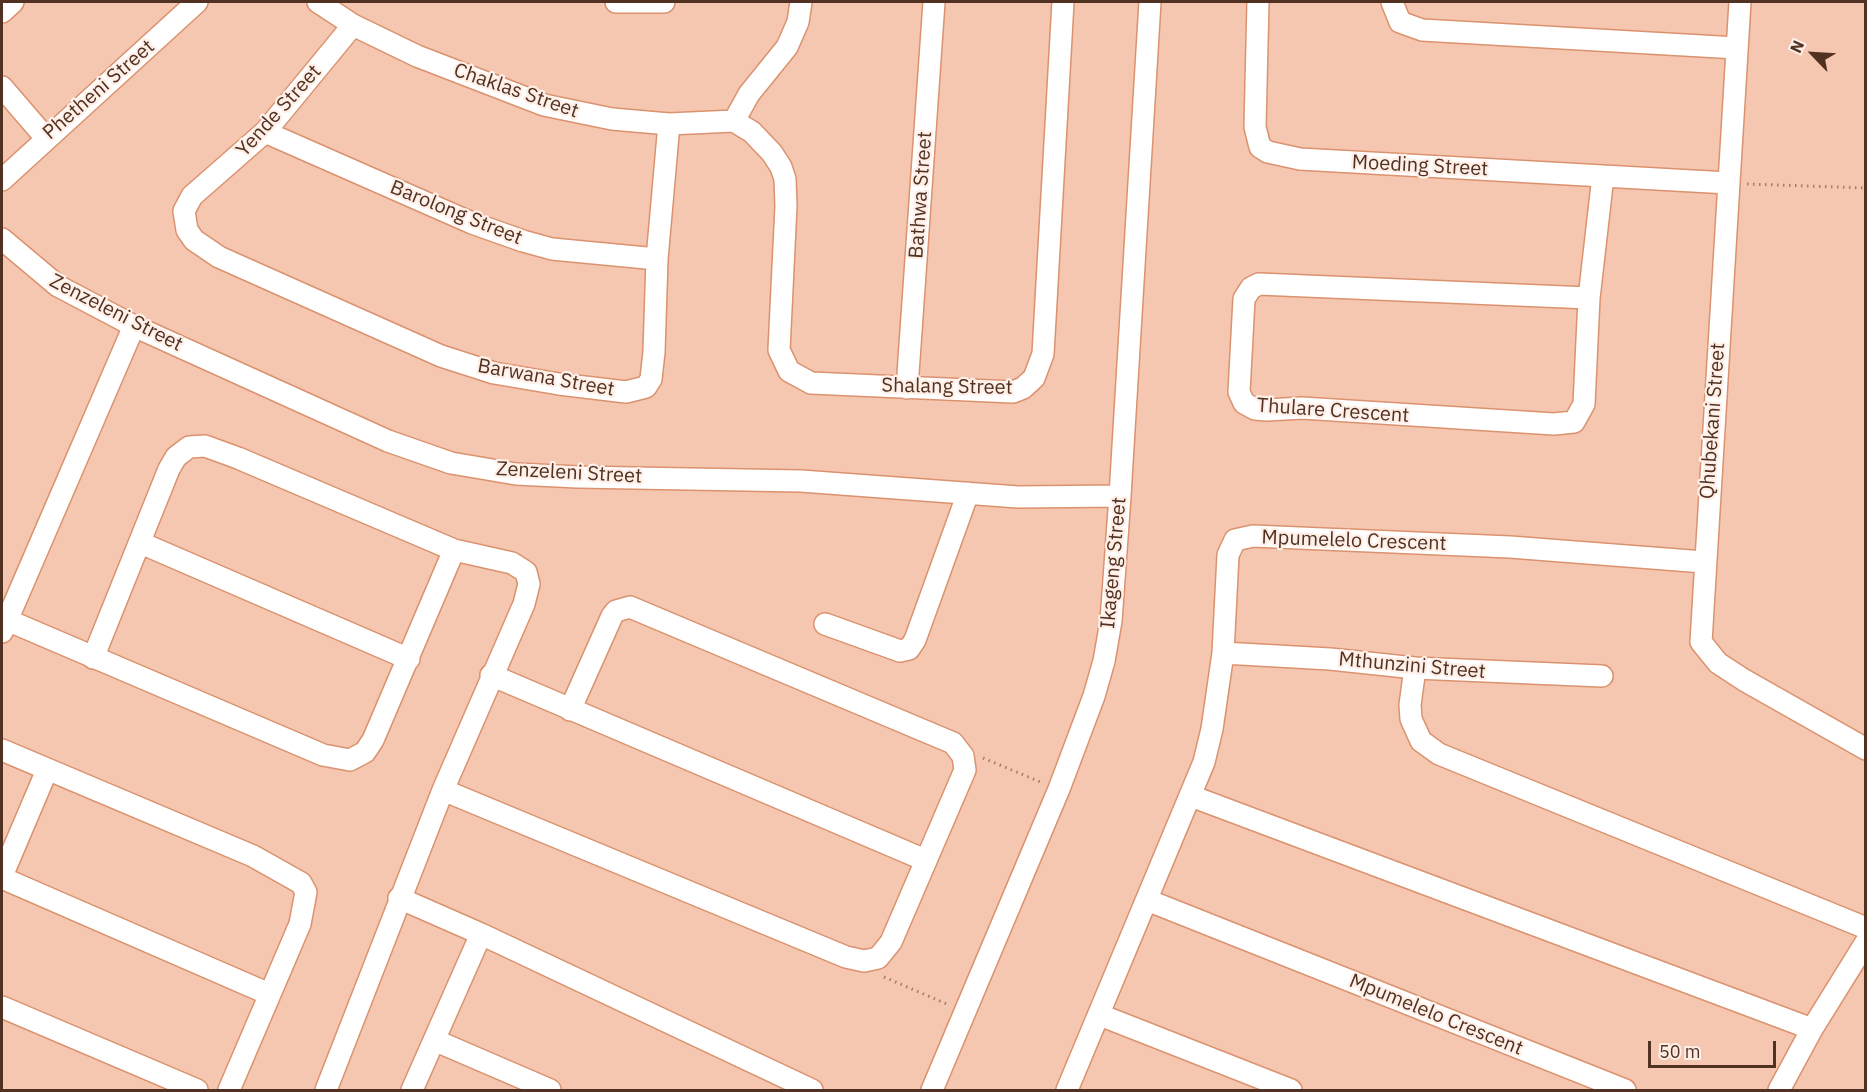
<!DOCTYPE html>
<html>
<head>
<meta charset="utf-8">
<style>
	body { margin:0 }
	#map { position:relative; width:1867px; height:1092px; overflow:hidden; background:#f5c6b0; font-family:"IBM Plex Sans",sans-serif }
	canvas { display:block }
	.frame { position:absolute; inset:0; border:3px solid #503122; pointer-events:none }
	.north { position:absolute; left:1783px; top:24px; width:60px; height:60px; -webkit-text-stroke:4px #ffefe7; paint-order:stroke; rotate:295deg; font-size:16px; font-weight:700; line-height:24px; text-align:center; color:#503122 }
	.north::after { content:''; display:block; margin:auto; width:21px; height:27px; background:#503122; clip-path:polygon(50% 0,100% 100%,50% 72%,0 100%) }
	.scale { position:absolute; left:1648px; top:1041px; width:128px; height:27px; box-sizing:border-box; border:3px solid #503122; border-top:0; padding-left:8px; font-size:18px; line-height:21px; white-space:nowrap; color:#503122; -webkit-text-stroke:4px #ffefe7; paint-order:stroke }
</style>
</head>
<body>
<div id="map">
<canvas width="1867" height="1092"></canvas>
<div class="frame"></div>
<div class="north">N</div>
<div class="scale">50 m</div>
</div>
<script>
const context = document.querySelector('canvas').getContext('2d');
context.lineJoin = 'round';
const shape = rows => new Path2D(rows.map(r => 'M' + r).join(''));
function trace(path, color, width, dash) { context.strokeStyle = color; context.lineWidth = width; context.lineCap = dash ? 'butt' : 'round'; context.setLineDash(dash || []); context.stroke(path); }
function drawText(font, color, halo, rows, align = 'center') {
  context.font = font + ' "IBM Plex Sans",sans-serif'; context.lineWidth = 4.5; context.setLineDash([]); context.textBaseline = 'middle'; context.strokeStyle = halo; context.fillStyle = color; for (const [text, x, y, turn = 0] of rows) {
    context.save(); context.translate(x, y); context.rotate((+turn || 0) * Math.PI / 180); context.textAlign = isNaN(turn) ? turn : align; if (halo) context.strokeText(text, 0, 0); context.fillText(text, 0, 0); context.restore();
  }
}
const minor = shape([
	[318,2,353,25,417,56,544,105,612,119,669,124,734,121],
	[616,2,664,2],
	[1258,2,1255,127,1260,147,1268,152,1300,159,1728,183],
	[1392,2,1400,22,1422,30,1737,48],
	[1740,2,1701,642,1718,663,1744,680,1866,749],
	[2,12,13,2],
	[353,25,265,132,192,196,184,211,187,230,194,240,219,257,441,356,494,373,559,384,626,392,646,387,651,379,654,352,657,259,669,124],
	[2,87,45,137],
	[734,121,752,132,772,153,781,167,785,179,786,206,779,350,789,371,811,383,1013,392,1023,388,1034,378,1043,354,1063,2],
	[734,121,749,94,787,47,798,22,801,2],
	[265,132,472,223,523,241,552,249,657,259],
	[2,180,197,2],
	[2,239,58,286,134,326,388,441,451,463,516,474,578,477,801,481,1018,497,1120,496],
	[1589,298,1259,284,1251,288,1244,299,1239,392,1244,403,1255,409,1267,410,1302,408,1554,424,1574,422,1584,404,1589,298,1603,176],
	[907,388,934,2],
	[141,543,409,659],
	[7,620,323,755,350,760,365,752,373,740,454,550],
	[825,624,900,651,909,649,915,640,968,493],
	[2,632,134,326],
	[1223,653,1330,659,1415,668,1602,676],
	[93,658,169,469,176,457,189,447,205,446,238,458,454,550,512,563,526,572,529,584,524,604,443,790,326,1090],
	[1415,668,1410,705,1411,719,1421,741,1439,754,1866,928],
	[491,675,925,860],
	[2,750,253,856,301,883,306,892,300,924,229,1090],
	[443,790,846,957,864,961,878,958,891,942,965,770,963,756,953,743,630,607,616,611,612,616,570,710],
	[1191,796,1812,1029],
	[2,876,47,770],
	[2,878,269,994],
	[399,898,481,934,812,1090],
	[1147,900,1625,1090],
	[2,1007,197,1090],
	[1100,1015,1291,1090],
	[434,1040,550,1090],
	[412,1090,481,934],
	[932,1090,1059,789,1094,696,1104,661,1111,621,1120,496,1150,2],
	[1067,1090,1204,762,1212,729,1223,653,1228,555,1235,540,1253,536,1510,547,1704,562],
	[1779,1090,1812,1029,1866,942]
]);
trace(minor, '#db926e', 24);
trace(shape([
	[1747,184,1866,188],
	[983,758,1043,783],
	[884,977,949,1005]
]), '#a57e6b', 3, [1.5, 4.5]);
trace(minor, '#fff', 21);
drawText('20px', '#503122', '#ffefe7', [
	["Phetheni Street",99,90,-41],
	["Chaklas Street",516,91,19],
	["Yende Street",279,111,-48],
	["Moeding Street",1420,166,3],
	["Bathwa Street",921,195,-86],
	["Barolong Street",456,213,22],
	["Zenzeleni Street",116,313,27],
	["Barwana Street",546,378,10],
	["Shalang Street",947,387,1],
	["Thulare Crescent",1333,411,4],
	["Qhubekani Street",1713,421,-86],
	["Zenzeleni Street",569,473,3],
	["Mpumelelo Crescent",1354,541,2],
	["Ikageng Street",1114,563,-85],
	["Mthunzini Street",1412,666,5],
	["Mpumelelo Crescent",1436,1015,22]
]);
</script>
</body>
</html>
